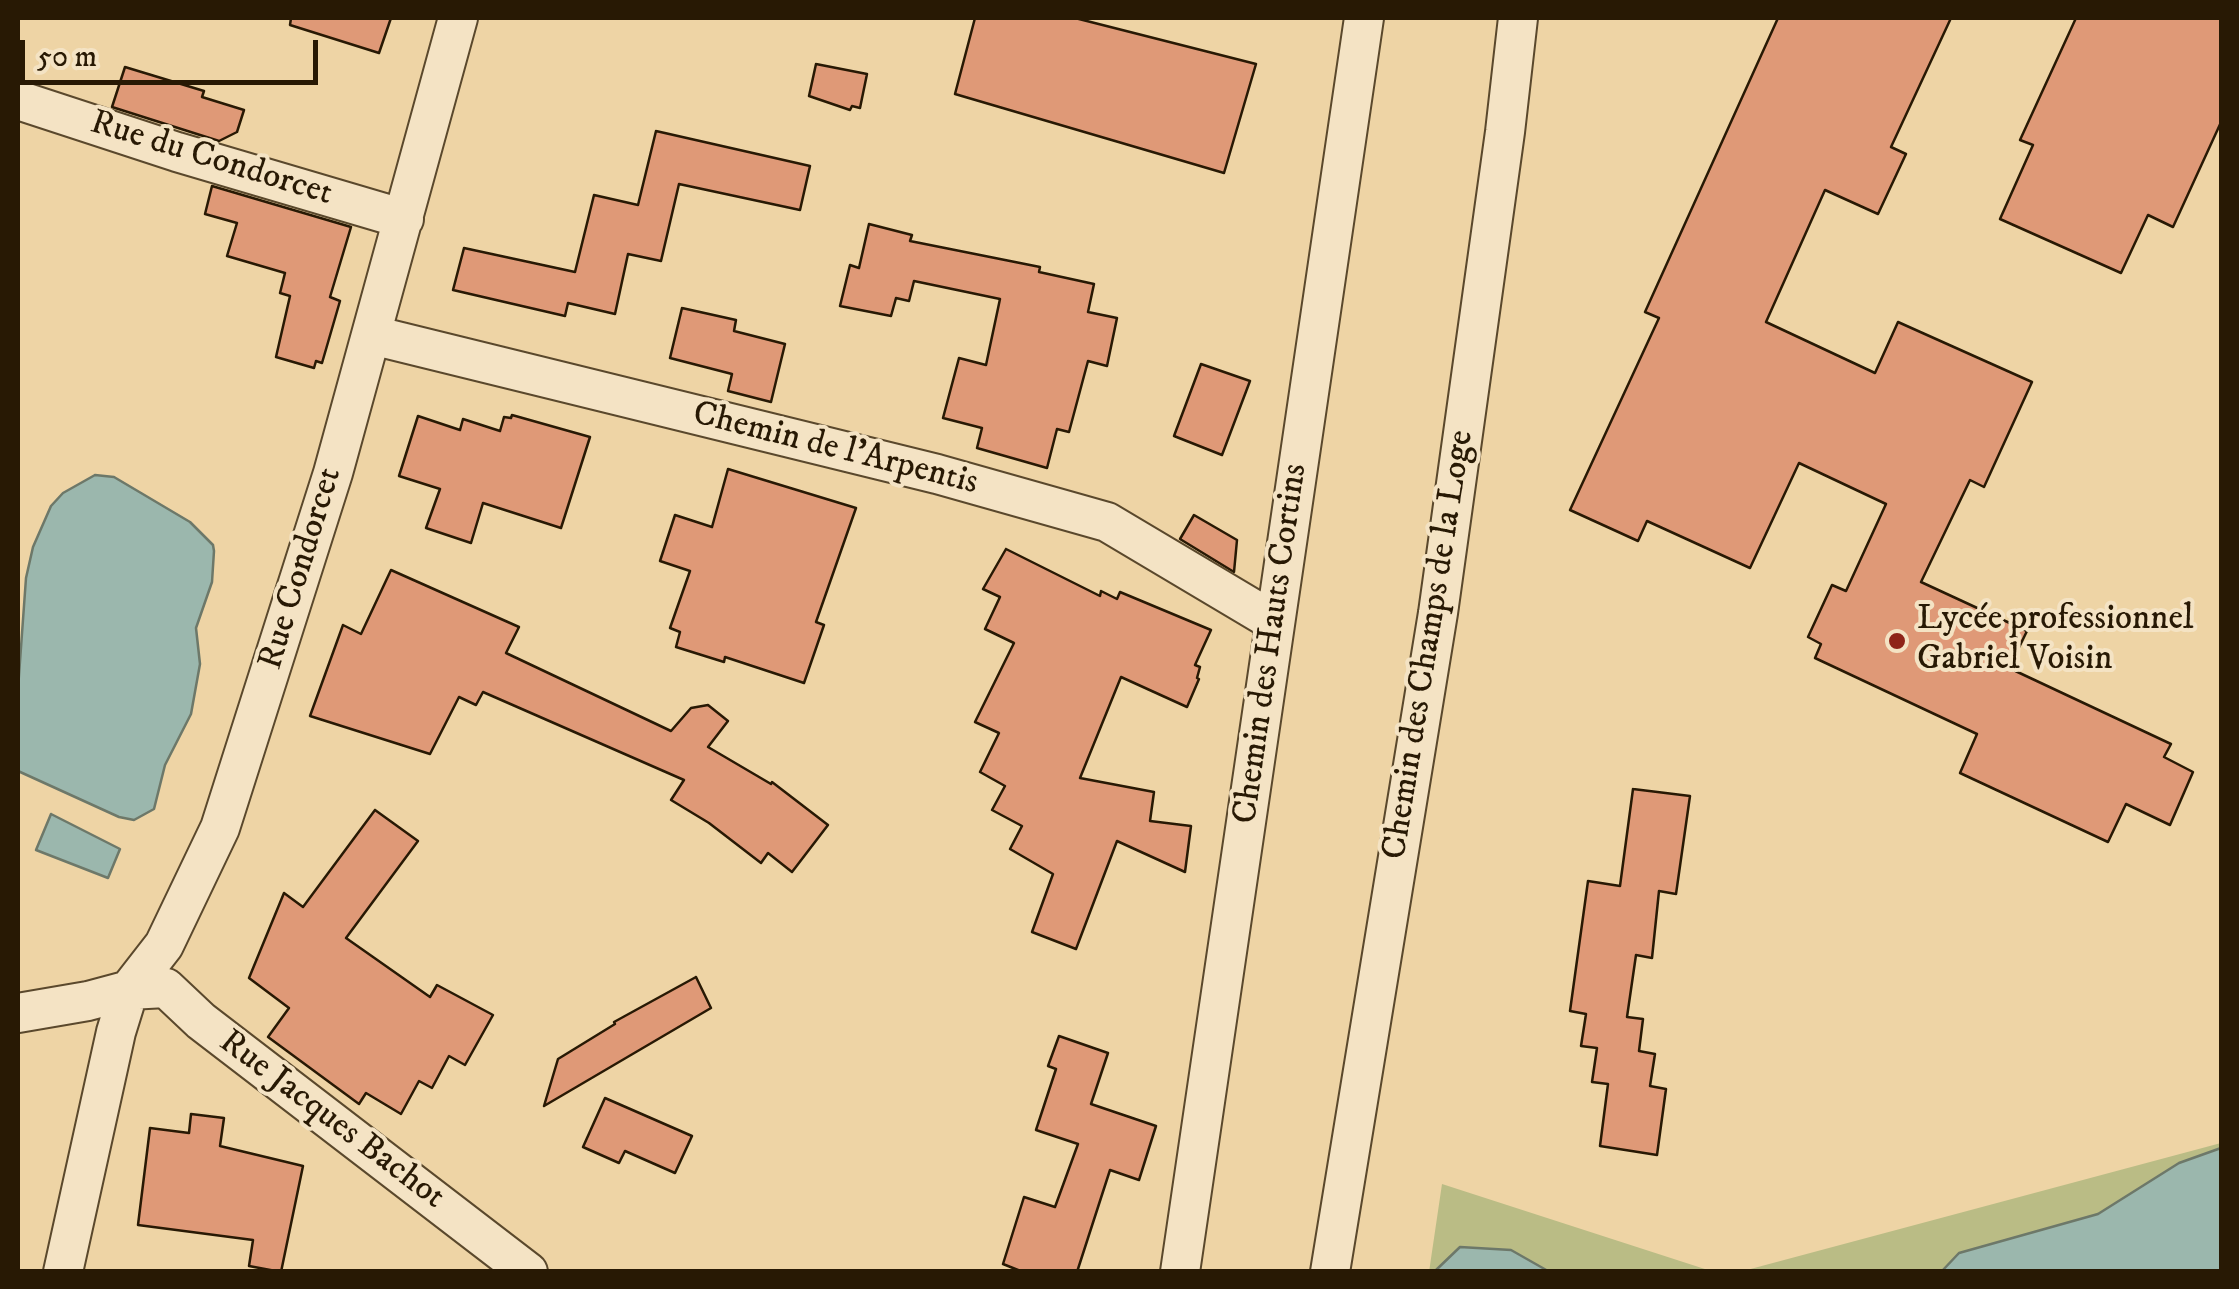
<!DOCTYPE html>
<html>
<head>
<meta charset="utf-8">
<style>
	body { margin:0 }
	#map { position:relative; width:2239px; height:1289px; overflow:hidden; background:#eed4a5; font-family:"IM FELL DW Pica",serif }
	canvas { display:block }
	.frame { position:absolute; inset:0; border:20px solid #281904; pointer-events:none }
	.scale { position:absolute; left:20px; top:40px; width:298px; height:45px; box-sizing:border-box; border:5px solid #281904; border-top:0; padding-left:12px; font-size:30px; line-height:35px; white-space:nowrap; color:#281904; -webkit-text-stroke:8px #f4e3c4; paint-order:stroke }
</style>
</head>
<body>
<div id="map">
<canvas width="2239" height="1289"></canvas>
<div class="frame"></div>
<div class="scale">50 m</div>
</div>
<script>
const context = document.querySelector('canvas').getContext('2d');
context.lineJoin = 'round';
function paint(path, color) { context.fillStyle = color; context.fill(path, 'evenodd'); }
const shape = rows => new Path2D(rows.map(r => 'M' + r).join(''));
function trace(path, color, width, dash) { context.strokeStyle = color; context.lineWidth = width; context.lineCap = dash ? 'butt' : 'round'; context.setLineDash(dash || []); context.stroke(path); }
function drawText(font, color, halo, rows, align = 'center') {
  context.font = font + ' "IM FELL DW Pica",serif'; context.lineWidth = 8; context.setLineDash([]); context.textBaseline = 'middle'; context.strokeStyle = halo; context.fillStyle = color; for (const [text, x, y, turn = 0] of rows) {
    context.save(); context.translate(x, y); context.rotate((+turn || 0) * Math.PI / 180); context.textAlign = isNaN(turn) ? turn : align; if (halo) context.strokeText(text, 0, 0); context.fillText(text, 0, 0); context.restore();
  }
}
paint(shape([
	[2221,1143,2221,1271,1743,1271],
	[1442,1184,1711,1271,1429,1272]
]), '#babc85');
const water = shape([
	[95,475,114,477,190,522,213,545,214,551,212,582,196,628,200,664,191,714,165,765,154,809,134,820,119,817,18,771,18,689,26,578,33,547,51,506,63,493,95,475],
	[51,814,120,849,108,878,36,850,51,814],
	[2221,1148,2221,1271,1942,1271,1959,1253,2098,1214,2179,1163,2221,1148],
	[1460,1247,1511,1250,1548,1271,1435,1271,1460,1247]
]);
paint(water, '#9bb7ad');
trace(water, '#6d7869', 2.5);
const building = shape([
	[291,18,391,18,379,53,290,25,291,18],
	[975,18,1075,18,1256,64,1224,173,955,94,975,18],
	[1778,18,1951,18,1891,147,1906,154,1878,214,1825,190,1766,322,1875,373,1898,322,2032,382,1984,487,1970,480,1921,582,2027,631,2009,668,2171,744,2164,757,2193,772,2170,825,2126,804,2108,842,1960,773,1977,734,1815,658,1821,644,1808,637,1832,585,1846,591,1886,504,1799,463,1750,568,1647,521,1638,541,1570,510,1659,318,1645,312,1778,18],
	[2076,18,2222,18,2222,120,2173,227,2148,215,2121,273,2000,219,2033,145,2020,140,2076,18],
	[816,64,867,74,860,108,852,106,850,110,809,96,816,64],
	[125,67,204,91,202,97,244,110,237,132,219,141,112,107,125,67],
	[656,131,810,166,800,210,679,184,661,261,628,254,615,314,568,303,565,316,453,290,464,248,575,272,594,195,638,205,656,131],
	[212,186,351,227,330,297,340,301,322,363,316,361,314,368,276,357,290,296,280,293,285,273,227,256,237,223,205,214,212,186],
	[869,224,912,235,910,241,1040,267,1039,272,1094,284,1088,312,1117,318,1107,366,1088,361,1069,432,1057,429,1047,468,977,448,982,428,943,418,959,358,986,365,1000,299,914,281,909,301,896,298,891,316,840,306,850,265,859,268,869,224],
	[682,308,736,320,734,331,785,344,771,402,728,391,732,374,670,358,682,308],
	[1201,364,1250,381,1222,455,1174,436,1201,364],
	[512,415,590,437,561,528,483,503,471,543,426,528,440,489,399,476,418,416,460,430,463,419,500,431,504,417,511,418,512,415],
	[728,469,856,508,816,622,824,625,804,683,725,657,724,662,676,647,680,632,670,628,690,571,660,561,675,515,712,527,728,469],
	[1194,515,1237,540,1234,572,1180,539,1194,515],
	[1006,549,1100,596,1101,591,1117,599,1120,592,1211,630,1195,665,1200,667,1197,678,1199,679,1187,707,1121,677,1080,778,1154,792,1150,821,1191,826,1185,872,1117,841,1076,949,1032,932,1053,874,1010,849,1022,826,992,810,1005,786,980,772,999,733,975,722,1014,643,985,629,1000,597,983,589,1006,549],
	[391,570,519,627,506,653,671,731,691,708,708,705,728,721,708,747,771,784,772,782,828,825,792,872,768,853,761,863,709,823,671,800,684,780,483,692,476,705,459,697,430,754,310,716,343,625,361,634,391,570],
	[1633,789,1690,796,1676,894,1659,891,1652,958,1636,955,1627,1017,1643,1019,1639,1051,1655,1054,1650,1086,1666,1089,1657,1155,1600,1146,1608,1084,1592,1082,1597,1048,1581,1046,1586,1014,1570,1011,1588,881,1620,886,1633,789],
	[375,810,418,841,346,938,430,997,437,985,493,1015,465,1065,449,1056,432,1088,419,1081,401,1114,366,1093,359,1104,268,1037,289,1008,249,978,284,893,303,907,375,810],
	[696,977,711,1008,544,1106,558,1059,615,1024,614,1022,696,977],
	[1059,1036,1108,1053,1091,1104,1156,1126,1139,1180,1110,1170,1077,1272,1023,1272,1003,1264,1024,1197,1055,1207,1078,1144,1036,1130,1056,1069,1048,1066,1059,1036],
	[605,1098,692,1136,675,1173,625,1151,619,1163,583,1147,605,1098],
	[191,1114,224,1118,220,1146,303,1166,281,1272,249,1266,253,1240,138,1225,150,1128,189,1133,191,1114]
]);
paint(building, '#df9977');
trace(building, '#281904', 2.5);
const street = shape([
	[18,100,177,152,404,219],
	[372,335,937,474,1107,522,1275,622],
	[18,1013,88,1001,129,990,166,988,201,1021,528,1272],
	[63,1272,116,1032,129,990,164,945,220,828,333,473,458,18],
	[1180,1272,1364,18],
	[1330,1272,1438,613,1505,132,1518,18]
]);
trace(street, '#5a482c', 42);
trace(street, '#f4e3c4', 38);
for (const [x, y, r, color] of [
	[1897,641,10,"#8f2418"]
]) { const dot = new Path2D(); dot.arc(x, y, r, 0, 2 * Math.PI); context.fillStyle = color; context.fill(dot); trace(dot, '#f4e3c4', 4); }
drawText('35px', '#281904', '#f4e3c4', [
	["Rue du Condorcet",211,160,17],
	["Chemin de l'Arpentis",835,450,14],
	["Rue Condorcet",302,569,-73],
	["Chemin des Hauts Cortins",1272,644,-82],
	["Chemin des Champs de la Loge",1430,645,-81],
	["Rue Jacques Bachot",331,1121,37]
]);
drawText('35px', '#281904', '#f4e3c4', [
	["Lycée professionnel",1917,621],
	["Gabriel Voisin",1917,661]
], 'left');
</script>
</body>
</html>
